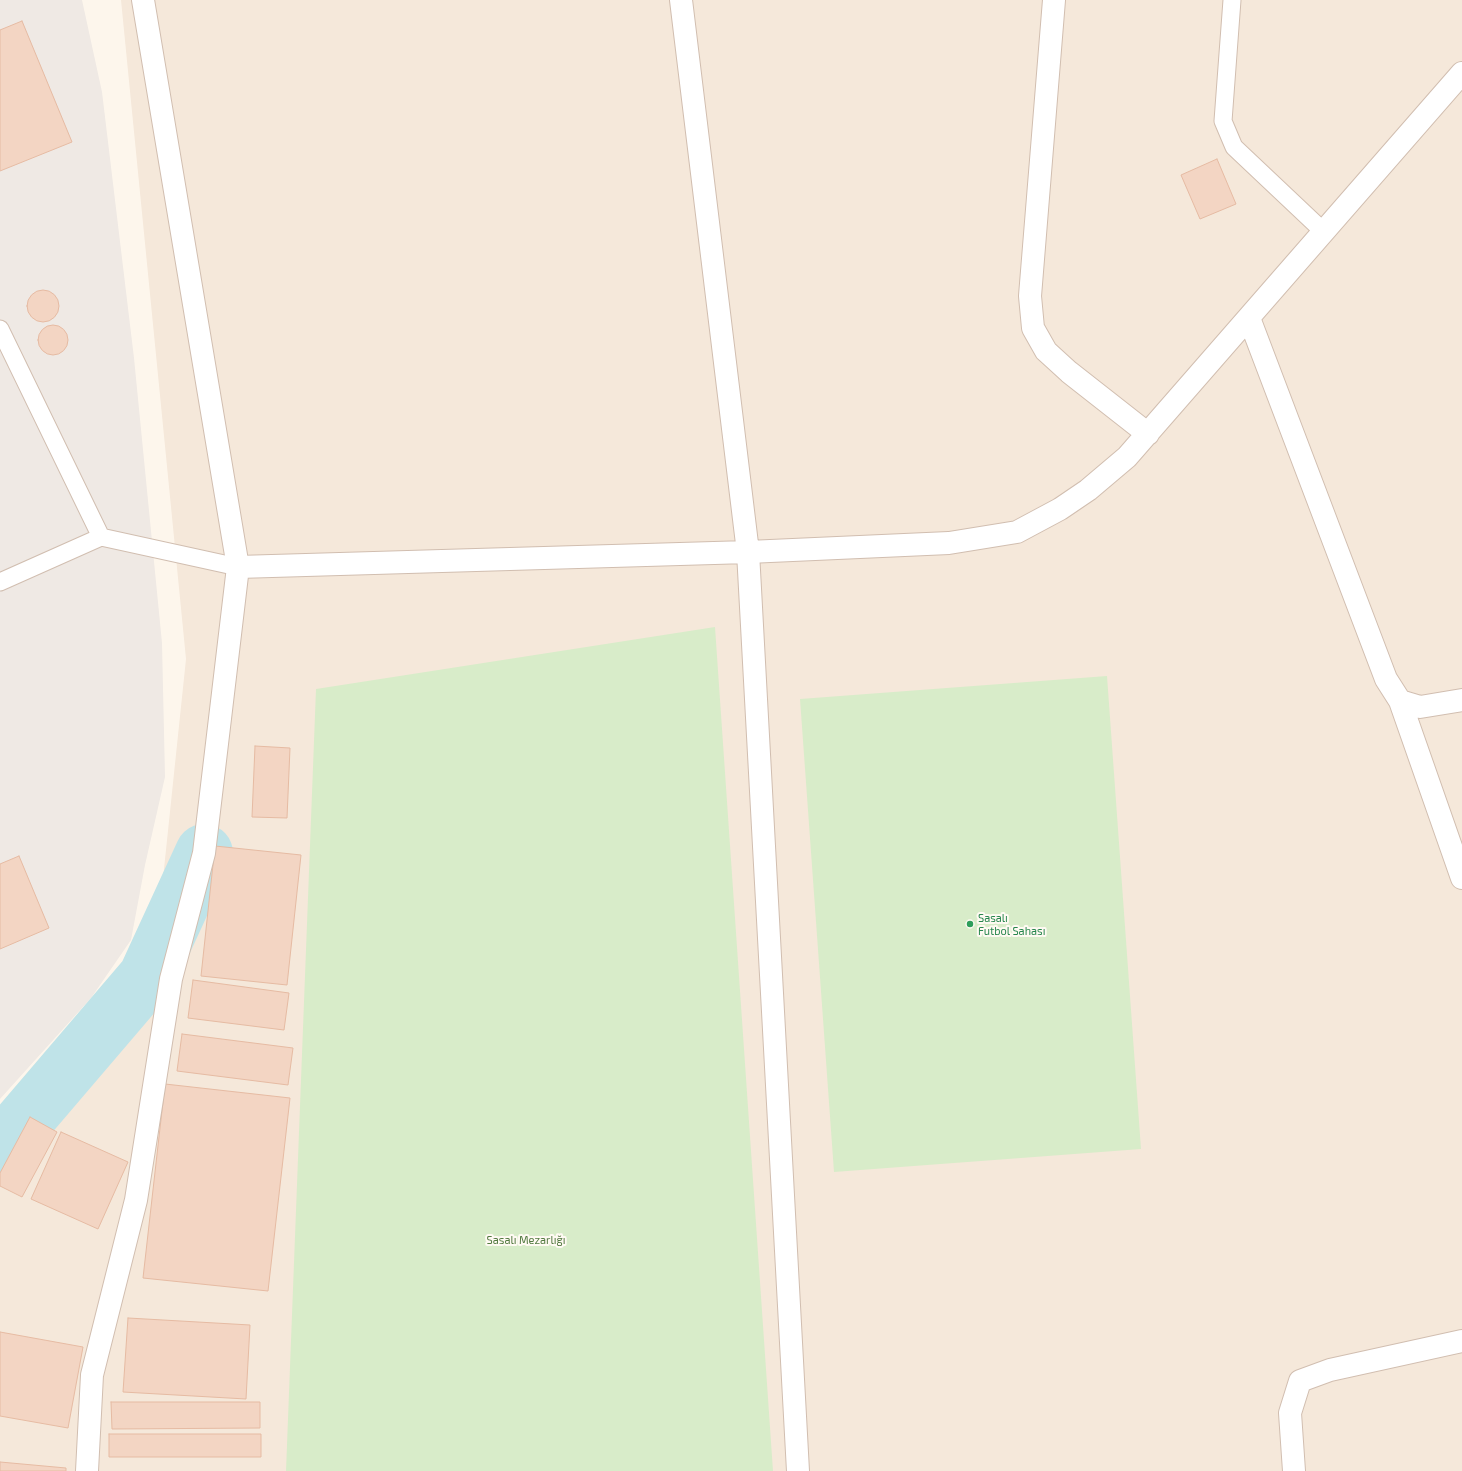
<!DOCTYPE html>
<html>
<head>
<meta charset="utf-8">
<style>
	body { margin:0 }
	canvas { display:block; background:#fdf6ec }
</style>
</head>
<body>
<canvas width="1462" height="1471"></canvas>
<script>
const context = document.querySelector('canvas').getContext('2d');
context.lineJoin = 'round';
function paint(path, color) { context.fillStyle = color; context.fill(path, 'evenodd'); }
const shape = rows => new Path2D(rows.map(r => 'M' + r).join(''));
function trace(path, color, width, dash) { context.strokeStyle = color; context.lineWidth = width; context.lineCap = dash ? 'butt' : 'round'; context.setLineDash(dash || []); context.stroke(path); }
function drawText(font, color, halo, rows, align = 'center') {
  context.font = font + ' "Exo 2",sans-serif'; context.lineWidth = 4; context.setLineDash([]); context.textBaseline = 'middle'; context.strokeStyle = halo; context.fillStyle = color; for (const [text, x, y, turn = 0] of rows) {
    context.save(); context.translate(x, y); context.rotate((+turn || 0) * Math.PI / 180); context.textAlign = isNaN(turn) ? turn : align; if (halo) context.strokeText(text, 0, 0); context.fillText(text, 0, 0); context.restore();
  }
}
paint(shape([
	[121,0,1462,0,1462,1471,0,1471,0,1134,7,1128,158,926,186,659]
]), '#f5e8da');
paint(shape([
	[0,0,82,0,102,92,134,358,162,643,165,777,145,865,131,940,91,998,0,1099]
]), '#efe9e4');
paint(shape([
	[715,627,773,1471,286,1471,316,689],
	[1107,676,1141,1149,834,1172,800,699]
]), '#d8ecc9');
trace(shape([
	[0,1145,12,1135,147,977,204,853]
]), '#bfe3e8', 58);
const building = shape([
	[22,21,72,142,0,171,0,30,22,21],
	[1217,159,1236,204,1200,219,1181,175,1217,159],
	'27 306a16 16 0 1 1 32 0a16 16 0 1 1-32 0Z',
	'38 340a15 15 0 1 1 30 0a15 15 0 1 1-30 0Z',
	[255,746,290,748,287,818,252,817,255,746],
	[215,846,301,855,287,985,201,976,215,846],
	[19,856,49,928,0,949,0,864,19,856],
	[193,980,289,993,284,1030,188,1018,193,980],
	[182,1034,293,1048,288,1085,177,1071,182,1034],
	[165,1084,290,1098,268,1291,143,1278,165,1084],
	[30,1117,57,1132,22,1197,0,1186,0,1173,30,1117],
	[61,1132,128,1162,98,1229,31,1199,61,1132],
	[128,1318,250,1325,246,1399,123,1392,128,1318],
	[0,1332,83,1347,68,1428,0,1416,0,1332],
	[111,1402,260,1402,260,1428,112,1429,111,1402],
	[109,1434,261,1434,261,1457,109,1457,109,1434],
	[0,1462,66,1468,66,1471,0,1471,0,1462]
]);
paint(building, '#f3d5c3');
trace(building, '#e6bba3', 1);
const lane = shape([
	[1232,0,1223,121,1234,147,1324,232],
	[0,329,101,537],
	[0,582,101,537,238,567]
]);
const street = shape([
	[681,0,748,552,798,1471],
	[1054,0,1030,296,1033,328,1046,351,1069,372,1148,434],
	[1249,318,1386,679,1400,701,1462,878],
	[238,567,748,552,949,543,1017,532,1060,509,1088,490,1127,457,1462,73],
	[1400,701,1420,707,1462,700],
	[87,1471,92,1375,136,1200,171,979,204,853,238,567,143,0],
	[1294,1471,1290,1413,1300,1381,1330,1370,1462,1341]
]);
trace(lane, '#d1beb0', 19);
trace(street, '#d1beb0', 24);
trace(lane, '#fff', 17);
trace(street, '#fff', 22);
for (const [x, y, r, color] of [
	[970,924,4,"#2e9e5b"]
]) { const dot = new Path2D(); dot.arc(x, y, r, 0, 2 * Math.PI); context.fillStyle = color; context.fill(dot); trace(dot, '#fffaf3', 1.5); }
drawText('11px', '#27864d', '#fffaf3', [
	["Sasalı",978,918],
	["Futbol Sahası",978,931]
], 'left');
drawText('11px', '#537a41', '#fffaf3', [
	["Sasalı Mezarlığı",526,1240]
]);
</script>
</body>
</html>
